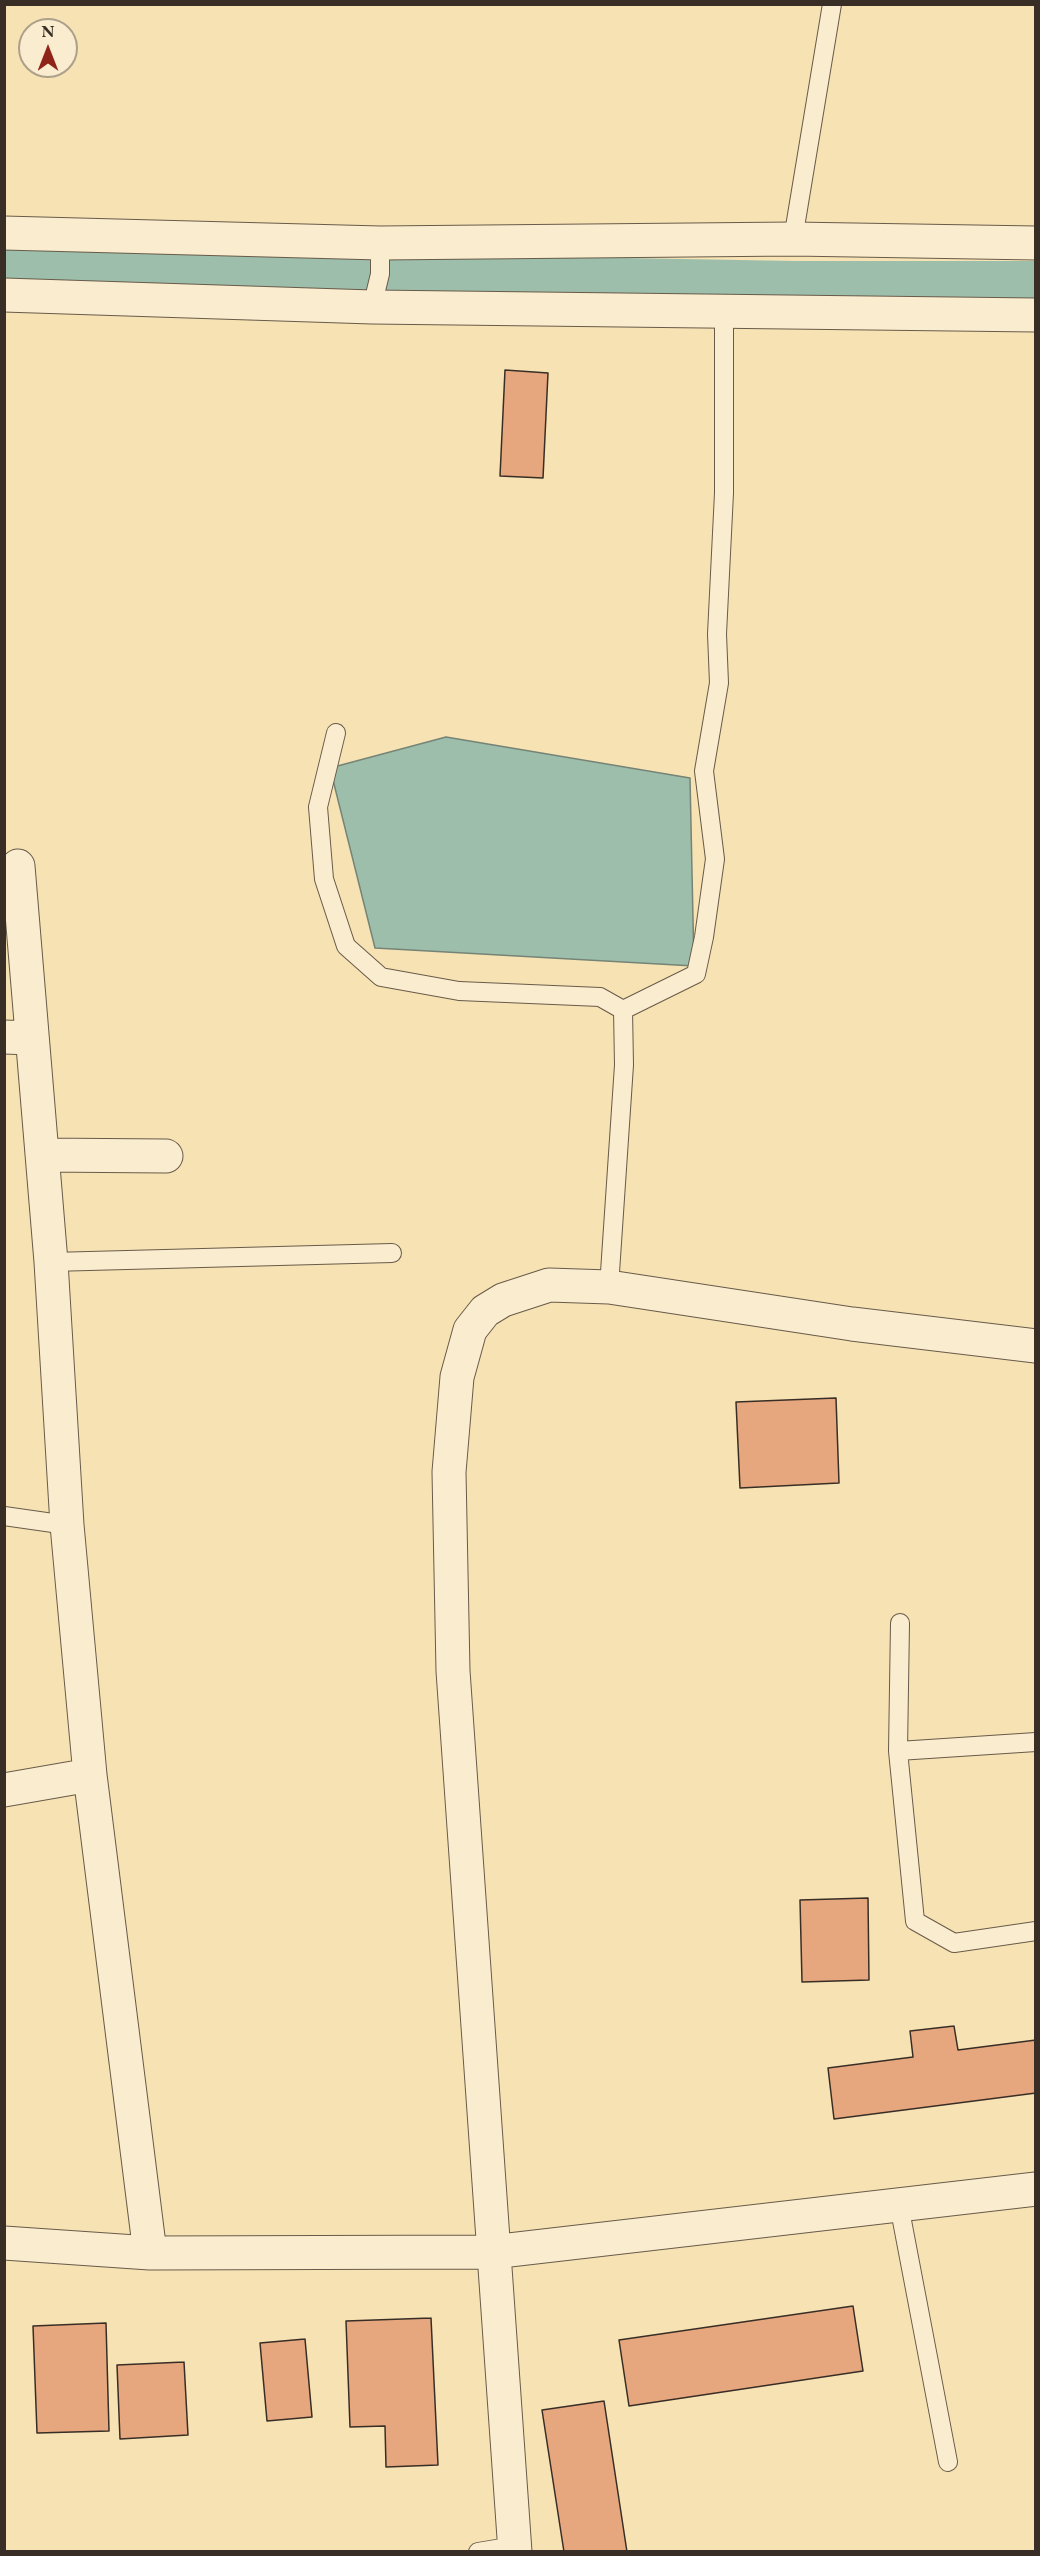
<!DOCTYPE html>
<html>
<head>
<meta charset="utf-8">
<style>
	body { margin:0 }
	#map { position:relative; width:1040px; height:2556px; overflow:hidden; background:#f7e2b4; font-family:"EB Garamond",serif }
	canvas { display:block }
	.frame { position:absolute; inset:0; border:6px solid #382e26; pointer-events:none }
	.north { position:absolute; left:18px; top:18px; width:60px; height:60px; box-sizing:border-box; background:#faecce; border:2px solid #aca08b; border-radius:50%; rotate:0deg; font-size:16px; font-weight:700; line-height:24px; text-align:center; color:#382e26 }
	.north::after { content:''; display:block; margin:auto; width:21px; height:27px; background:#8f2418; clip-path:polygon(50% 0,100% 100%,50% 72%,0 100%) }
</style>
</head>
<body>
<div id="map">
<canvas width="1040" height="2556"></canvas>
<div class="frame"></div>
<div class="north">N</div>
</div>
<script>
const context = document.querySelector('canvas').getContext('2d');
context.lineJoin = 'round';
function paint(path, color) { context.fillStyle = color; context.fill(path, 'evenodd'); }
const shape = rows => new Path2D(rows.map(r => 'M' + r).join(''));
function trace(path, color, width, dash) { context.strokeStyle = color; context.lineWidth = width; context.lineCap = dash ? 'butt' : 'round'; context.setLineDash(dash || []); context.stroke(path); }
const water = shape([
	[446,737,690,778,694,966,375,948,330,768,446,737]
]);
paint(water, '#9dbeab');
trace(water, '#758476', 1.5);
trace(shape([
	[4,267,795,281,1036,281]
]), '#9dbeab', 40);
const building = shape([
	[505,370,548,373,543,478,500,476,505,370],
	[836,1398,839,1483,740,1488,736,1402,836,1398],
	[868,1898,869,1980,802,1982,800,1900,868,1898],
	[954,2026,958,2050,1036,2040,1036,2093,834,2119,828,2068,913,2057,910,2031,954,2026],
	[853,2306,863,2371,629,2406,619,2340,853,2306],
	[431,2318,438,2465,386,2467,385,2426,350,2427,346,2321,431,2318],
	[106,2323,109,2431,37,2433,33,2326,106,2323],
	[305,2339,312,2417,267,2421,260,2343,305,2339],
	[184,2362,188,2435,120,2439,117,2365,184,2362],
	[604,2401,627,2552,564,2552,542,2410,604,2401]
]);
paint(building, '#e6a77f');
trace(building, '#382e26', 1.5);
const service = shape([
	[793,239,832,4],
	[372,307,380,274,380,243],
	[336,733,318,807,324,879,346,946,381,977,459,991,600,997,623,1010,624,1065,609,1287],
	[623,1010,696,974,704,937,715,859,704,771,719,683,717,634,724,493,724,311],
	[51,1262,392,1253],
	[4,1516,67,1525],
	[900,1623,898,1751,915,1921,954,1943,1036,1931],
	[898,1751,1036,1742],
	[899,2205,948,2462],
	[478,2552,514,2546]
]);
const minor = shape([
	[4,233,380,243,793,239,1036,243],
	[4,295,372,307,1036,315],
	[18,866,51,1262,67,1525,90,1775,150,2253],
	[4,1037,32,1038],
	[42,1155,166,1156],
	[4,1790,90,1775],
	[4,2243,150,2253,492,2252,1036,2189],
	[515,2552,453,1671,449,1472,457,1377,470,1330,485,1311,503,1300,549,1285,609,1287,852,1324,1036,1346]
]);
trace(service, '#685b4a', 20);
trace(minor, '#685b4a', 35);
trace(service, '#faecce', 18);
trace(minor, '#faecce', 33);
</script>
</body>
</html>
